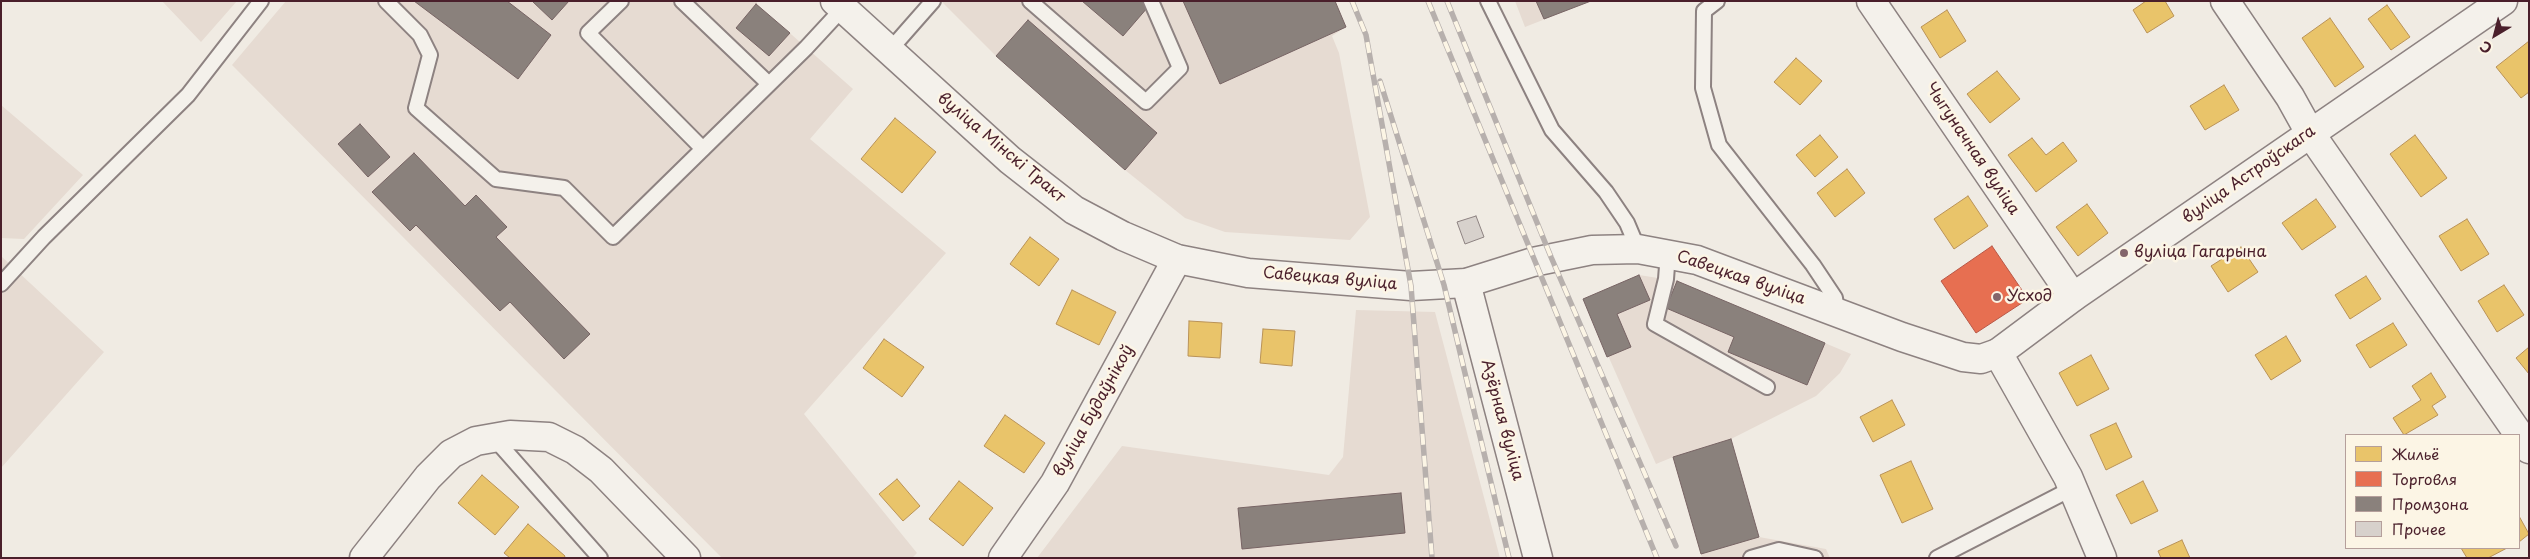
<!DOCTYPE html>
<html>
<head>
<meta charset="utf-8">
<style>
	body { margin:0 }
	#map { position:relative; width:2530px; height:559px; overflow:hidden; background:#f0ebe3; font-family:"Playpen Sans",sans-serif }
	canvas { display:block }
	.frame { position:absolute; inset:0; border:2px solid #4a1f2b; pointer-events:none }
	.legend { position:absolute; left:2345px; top:434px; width:175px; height:115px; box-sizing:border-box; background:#fcf5e5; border:1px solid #b59f9b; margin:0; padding:6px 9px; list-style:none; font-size:15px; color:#4a1f2b }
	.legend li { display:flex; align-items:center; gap:10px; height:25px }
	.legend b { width:25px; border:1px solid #b59f9b }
	.north { position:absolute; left:2470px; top:10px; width:50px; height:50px; -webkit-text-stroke:4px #fcf5e5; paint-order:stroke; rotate:217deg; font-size:14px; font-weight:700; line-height:20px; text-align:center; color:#4a1f2b }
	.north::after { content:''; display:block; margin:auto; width:18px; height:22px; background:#4a1f2b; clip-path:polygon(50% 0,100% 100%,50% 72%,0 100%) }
</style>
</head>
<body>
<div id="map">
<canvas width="2530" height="559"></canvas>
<div class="frame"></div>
<ul class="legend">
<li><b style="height:14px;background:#e9c46a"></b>Жильё</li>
<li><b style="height:14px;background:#e76f51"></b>Торговля</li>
<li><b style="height:14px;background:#8a817c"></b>Промзона</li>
<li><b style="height:14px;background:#d7d1cc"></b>Прочее</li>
</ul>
<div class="north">С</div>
</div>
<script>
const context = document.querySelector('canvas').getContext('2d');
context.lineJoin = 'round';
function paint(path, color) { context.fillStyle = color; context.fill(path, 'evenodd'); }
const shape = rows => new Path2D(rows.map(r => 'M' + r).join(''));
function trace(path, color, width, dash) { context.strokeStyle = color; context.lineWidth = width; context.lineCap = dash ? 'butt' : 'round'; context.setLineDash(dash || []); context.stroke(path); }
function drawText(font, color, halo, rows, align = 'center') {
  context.font = font + ' "Playpen Sans",sans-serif'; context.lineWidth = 5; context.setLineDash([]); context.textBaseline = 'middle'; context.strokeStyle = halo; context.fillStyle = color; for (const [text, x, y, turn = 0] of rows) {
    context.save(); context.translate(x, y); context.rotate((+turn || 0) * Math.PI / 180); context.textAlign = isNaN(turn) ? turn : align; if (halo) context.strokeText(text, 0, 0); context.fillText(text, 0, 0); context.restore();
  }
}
paint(shape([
	[162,1,237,1,201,42],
	[286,1,757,1,757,4,853,89,810,139,946,253,804,414,917,553,912,558,722,558,232,65],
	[941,1,1335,1,1346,27,1332,36,1339,53,1370,217,1350,240,1225,232,1185,218,1125,170,996,56],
	[1515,1,1591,1,1525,27],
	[1,105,83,175,24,239,1,238],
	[1,256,104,352,1,468],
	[1639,275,1677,281,1851,354,1840,373,1816,396,1731,439,1759,537,1826,549,1830,558,1702,558,1673,457,1656,464,1583,299],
	[1356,310,1435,312,1500,558,1037,558,1122,446,1329,475,1343,457]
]), '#e6dbd2');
const homes = shape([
	[2146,1,2165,1,2174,16,2147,33,2133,10,2146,1],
	[2387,5,2410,37,2391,50,2368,19,2387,5],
	[1947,10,1966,41,1940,58,1921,27,1947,10],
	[2330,18,2364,67,2335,87,2302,38,2330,18],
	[2529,41,2529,92,2521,98,2496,67,2529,41],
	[1796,58,1822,81,1800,105,1774,82,1796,58],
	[1997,71,2020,99,1990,123,1967,94,1997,71],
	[2224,85,2239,110,2205,130,2190,106,2224,85],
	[895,118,936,152,902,193,861,159,895,118],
	[1820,135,1838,157,1815,177,1796,155,1820,135],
	[2415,135,2447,178,2421,197,2390,154,2415,135],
	[2032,138,2046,155,2063,142,2077,161,2036,192,2008,155,2032,138],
	[1847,169,1865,193,1835,217,1817,193,1847,169],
	[1968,196,1988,226,1954,249,1934,219,1968,196],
	[2316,199,2336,227,2302,250,2282,223,2316,199],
	[2087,204,2108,233,2078,256,2056,227,2087,204],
	[2467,219,2489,254,2461,271,2439,236,2467,219],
	[1030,237,1059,259,1039,286,1010,264,1030,237],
	[2241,247,2258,272,2228,292,2211,266,2241,247],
	[2366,276,2381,299,2350,319,2335,295,2366,276],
	[2504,285,2524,315,2497,332,2478,301,2504,285],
	[1072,290,1116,312,1099,345,1056,324,1072,290],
	[1189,321,1222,323,1220,358,1188,356,1189,321],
	[2393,323,2407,345,2370,368,2356,345,2393,323],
	[1263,329,1295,331,1292,366,1260,363,1263,329],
	[2286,336,2301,361,2271,380,2255,355,2286,336],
	[884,339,924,367,902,397,863,368,884,339],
	[2529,347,2529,374,2516,358,2529,347],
	[2091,355,2109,389,2077,406,2059,373,2091,355],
	[2431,373,2446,397,2432,406,2438,415,2404,435,2393,418,2421,400,2412,386,2431,373],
	[1892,400,1905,425,1873,442,1860,417,1892,400],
	[1005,415,1045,443,1024,473,984,446,1005,415],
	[2116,423,2132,457,2106,470,2090,435,2116,423],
	[1911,461,1933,509,1902,523,1880,475,1911,461],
	[482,475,519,507,495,535,458,503,482,475],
	[897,479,920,506,903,521,879,494,897,479],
	[959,481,993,508,963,546,929,519,959,481],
	[2143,481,2158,511,2131,524,2116,495,2143,481],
	[2519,516,2529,534,2519,542,2519,516],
	[528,524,565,556,564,558,510,558,504,553,528,524],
	[2182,540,2190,558,2161,558,2158,551,2182,540],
	[2461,548,2507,548,2488,558,2467,558,2461,548]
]);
paint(homes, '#e9c46a');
trace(homes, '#b99257', 1);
const shops = shape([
	[1992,246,2028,299,1976,333,1941,281,1992,246]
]);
paint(shops, '#e76f51');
trace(shops, '#b85746', 1);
const industry = shape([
	[414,1,507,1,551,35,518,79,414,1],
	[532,1,569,1,552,20,532,1],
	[1082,1,1141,1,1148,7,1123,36,1082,1],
	[1183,1,1335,1,1346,27,1220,84,1183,1],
	[1536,1,1591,1,1544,19,1536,1],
	[756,4,790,33,769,56,736,28,756,4],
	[1028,20,1157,133,1125,170,996,56,1028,20],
	[360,124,390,157,368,177,338,144,360,124],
	[414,153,465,206,476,195,507,227,496,237,590,334,564,359,510,302,500,311,416,225,410,231,372,192,414,153],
	[1639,275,1650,300,1617,314,1631,347,1607,357,1583,299,1639,275],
	[1677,281,1825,343,1807,385,1728,352,1734,337,1666,308,1677,281],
	[1731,439,1759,537,1701,554,1673,457,1731,439],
	[1401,493,1405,533,1242,549,1238,508,1401,493]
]);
paint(industry, '#8a817c');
trace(industry, '#776464', 1);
const building = shape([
	[1476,216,1484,237,1465,244,1457,222,1476,216]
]);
paint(building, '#d7d1cc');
trace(building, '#8d8281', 1);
const service = shape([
	[386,1,420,35,430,55,416,108,496,179,564,188,613,237,806,48,843,8],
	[621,1,588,33,703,149],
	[682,1,769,84],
	[1030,1,1146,102,1180,68,1151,1],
	[1488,1,1552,130,1606,192,1627,223,1638,249],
	[1717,1,1704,11,1703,88,1719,145,1813,265,1835,298,1837,312],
	[889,51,933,1],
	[1668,253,1666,279,1655,324,1767,387],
	[1,284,44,237,188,95,261,1],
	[494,438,600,558],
	[1751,558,1779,550,1815,558],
	[1937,558,2073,488]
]);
const minor = shape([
	[1871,1,2073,297],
	[2310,133,2529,449],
	[1466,283,1538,558],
	[364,558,428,477,451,454,476,441,510,435,549,437,575,450,601,470,686,558],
	[1003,558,1055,483,1177,259]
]);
const tertiary = shape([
	[835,1,1010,160,1074,210,1123,236,1177,259,1248,273,1411,286,1466,283,1533,262,1592,250,1638,249,1697,260,1902,337,1963,357,1981,359,1998,353]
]);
const secondary = shape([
	[2225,1,2290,97,2310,133],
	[2102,558,2068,477,1998,353,2073,297,2503,1]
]);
trace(service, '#8d8281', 18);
trace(minor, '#8d8281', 31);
trace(tertiary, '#8d8281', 31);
trace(secondary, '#8d8281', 31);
trace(service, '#f4f1eb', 14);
trace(minor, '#f4f1eb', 28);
trace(tertiary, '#f4f1eb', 28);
trace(secondary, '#f4f1eb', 28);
const rail = shape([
	[1352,1,1366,35,1411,286,1432,558],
	[1428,1,1657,558],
	[1447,1,1551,257,1676,546],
	[1380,81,1444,285,1509,558]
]);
trace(rail, '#b7b0ad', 5.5);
trace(rail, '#fcf5e5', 4, [11]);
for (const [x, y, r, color] of [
	[2124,253,5,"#84666b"],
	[1997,297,5,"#84666b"]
]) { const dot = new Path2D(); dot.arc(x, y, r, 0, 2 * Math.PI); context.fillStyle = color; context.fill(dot); trace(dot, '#fcf5e5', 2); }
drawText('16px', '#4a1f2b', '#fcf5e5', [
	["вуліца Мінскі Тракт",1001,148,40],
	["Чыгуначная вуліца",1972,149,56],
	["вуліца Астроўскага",2249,175,-35],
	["Савецкая вуліца",1741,278,19],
	["Савецкая вуліца",1330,279,5],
	["вуліца Будаўнікоў",1094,411,-61],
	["Азёрная вуліца",1502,420,75]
]);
drawText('16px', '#4a1f2b', '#fcf5e5', [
	["вуліца Гагарына",2134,253],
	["Усход",2007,297]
], 'left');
</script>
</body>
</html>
